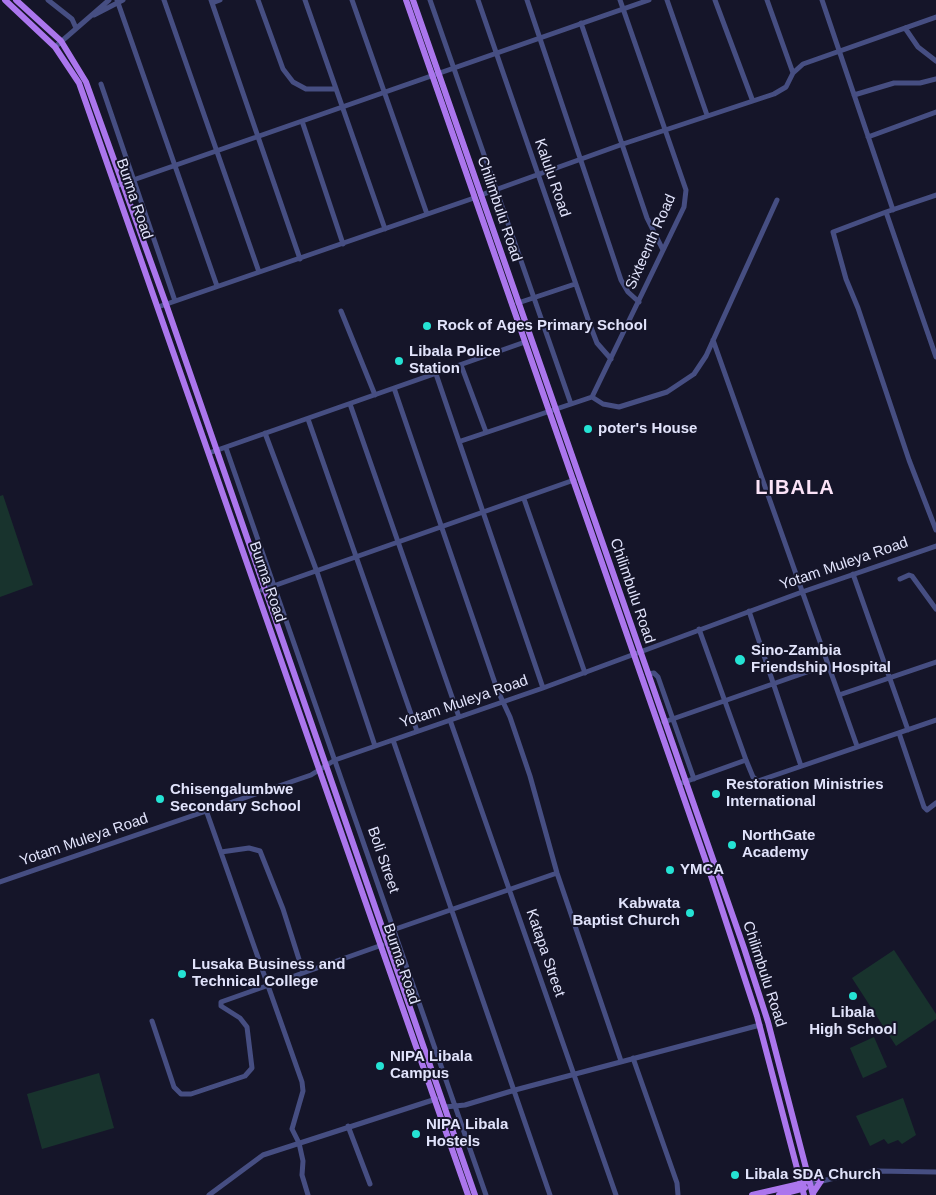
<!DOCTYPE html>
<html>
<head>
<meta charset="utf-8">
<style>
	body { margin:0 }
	canvas { display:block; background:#151529 }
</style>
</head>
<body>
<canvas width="936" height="1195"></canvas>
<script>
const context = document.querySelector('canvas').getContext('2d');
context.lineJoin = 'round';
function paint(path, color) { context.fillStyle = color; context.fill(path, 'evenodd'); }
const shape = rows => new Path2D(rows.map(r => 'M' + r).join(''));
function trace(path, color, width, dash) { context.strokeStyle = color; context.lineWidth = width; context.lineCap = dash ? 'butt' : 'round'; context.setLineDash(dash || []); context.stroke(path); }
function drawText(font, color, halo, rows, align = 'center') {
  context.font = font + ' Arial,sans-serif'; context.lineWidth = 4; context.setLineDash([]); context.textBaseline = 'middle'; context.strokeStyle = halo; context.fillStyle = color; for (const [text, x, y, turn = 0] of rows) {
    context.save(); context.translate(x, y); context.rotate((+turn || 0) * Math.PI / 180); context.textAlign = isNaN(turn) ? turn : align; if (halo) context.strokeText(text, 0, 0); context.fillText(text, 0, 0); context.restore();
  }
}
paint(shape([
	[3,495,33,585,0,597,0,496],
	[894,950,936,1014,936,1019,896,1046,852,978],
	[874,1037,887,1067,863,1078,850,1048],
	[99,1073,114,1128,42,1149,27,1094],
	[903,1098,916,1135,902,1144,898,1140,888,1144,884,1139,870,1146,856,1116]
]), '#18332d');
trace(shape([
	[48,0,72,19,76,28],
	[117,0,217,286],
	[164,0,259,272],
	[211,0,300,259],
	[258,0,283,69,293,82,306,89,336,89],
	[305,0,385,229],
	[352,0,427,214],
	[430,0,571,404],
	[478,0,590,325,597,343,611,359],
	[527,0,621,280,628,292,639,302],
	[667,0,707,115],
	[715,0,752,99],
	[767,0,793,73],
	[822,0,893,210],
	[212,3,220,0],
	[94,15,123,0],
	[581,23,647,218,663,250],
	[905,28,918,47,936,61],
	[55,47,109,0],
	[101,84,175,301],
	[854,95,894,83,920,83,936,79],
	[302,121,343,244],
	[868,137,936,112],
	[116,186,649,0],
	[481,195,623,144,774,94,786,87,793,73,803,64,936,17],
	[936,195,886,212,936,357],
	[886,212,833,232,846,279,858,308,909,460,936,530],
	[518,303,575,284],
	[158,307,474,198],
	[341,311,375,395],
	[713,340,857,746],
	[461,365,486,432],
	[436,374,543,688],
	[394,388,497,689,510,717,530,776,557,873,621,1061],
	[592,397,603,404,619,407,667,392,694,374,706,356,777,200],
	[350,404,459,717],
	[308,419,417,731],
	[265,433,317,572,375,746],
	[461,441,592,397,684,207,686,190,620,0],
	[226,448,486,1195],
	[209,453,525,342],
	[524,499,585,673],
	[853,574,908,730],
	[900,579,909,575,912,576,936,609],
	[262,590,574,480],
	[749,611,801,766],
	[699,629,746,760,753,777,758,781,936,720],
	[648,674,654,673,658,677,694,779],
	[839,695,936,662],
	[450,720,616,1195],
	[664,722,827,665],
	[899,733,924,807,927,810,936,803],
	[393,740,550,1195],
	[679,784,746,760],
	[206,810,302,1082,303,1091,292,1129,299,1143,303,1161,302,1175,308,1195],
	[221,852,249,848,260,851,283,909,303,972],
	[0,882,311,775,335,760,543,688,802,592,936,546],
	[384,933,557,873],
	[152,1021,174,1087,181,1094,191,1094,245,1076,252,1068,247,1027,240,1018,221,1006,221,1002,382,945],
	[633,1058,677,1183,678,1195],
	[445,1107,465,1105,515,1090,760,1025],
	[348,1126,370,1184],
	[810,1184,847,1175,877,1171,936,1172],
	[209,1195,263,1155,436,1099]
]), '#464e82', 5);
trace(shape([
	[5,0,55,47,79,83,468,1195],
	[16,0,61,41,86,82,166,304,475,1195],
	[406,0,711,876,757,1016,804,1195],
	[413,0,744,948,768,1022,813,1195],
	[808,1175,821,1181,813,1193],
	[752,1195,804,1183],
	[779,1195,805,1188]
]), '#ab76ed', 6);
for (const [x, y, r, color] of [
	[427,326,5,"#25e3d4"],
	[399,361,5,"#25e3d4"],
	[588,429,5,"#25e3d4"],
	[740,660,6,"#25e3d4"],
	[716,794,5,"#25e3d4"],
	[160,799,5,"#25e3d4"],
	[732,845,5,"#25e3d4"],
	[670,870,5,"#25e3d4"],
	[690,913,5,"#25e3d4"],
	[182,974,5,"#25e3d4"],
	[853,996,5,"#25e3d4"],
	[380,1066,5,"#25e3d4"],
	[416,1134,5,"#25e3d4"],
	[735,1175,5,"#25e3d4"]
]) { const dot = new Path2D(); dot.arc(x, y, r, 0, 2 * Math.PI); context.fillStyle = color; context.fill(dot); trace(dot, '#151529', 2); }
drawText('15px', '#e1e3fb', '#151529', [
	["Kalulu Road",552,178,71],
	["Burma Road",134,199,71],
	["Chilimbulu Road",499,209,71],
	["Sixteenth Road",651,242,-66],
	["Yotam Muleya Road",844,564,-19],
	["Burma Road",267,582,71],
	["Chilimbulu Road",632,591,71],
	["Yotam Muleya Road",464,702,-19],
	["Yotam Muleya Road",84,840,-19],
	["Boli Street",383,860,71],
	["Katapa Street",545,953,71],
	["Burma Road",401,964,71],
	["Chilimbulu Road",764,974,72]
]);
drawText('bold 15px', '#e1e3fb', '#151529', [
	["Rock of Ages Primary School",437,326],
	["Libala Police",409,352],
	["Station",409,369],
	["poter's House",598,429],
	["Sino-Zambia",751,651],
	["Friendship Hospital",751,668],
	["Restoration Ministries",726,785],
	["International",726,802],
	["Chisengalumbwe",170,790],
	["Secondary School",170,807],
	["NorthGate",742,836],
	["Academy",742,853],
	["YMCA",680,870],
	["Kabwata",680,904,"right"],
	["Baptist Church",680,921,"right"],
	["Lusaka Business and",192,965],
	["Technical College",192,982],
	["Libala",853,1013,"center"],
	["High School",853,1030,"center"],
	["NIPA Libala",390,1057],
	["Campus",390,1074],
	["NIPA Libala",426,1125],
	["Hostels",426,1142],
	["Libala SDA Church",745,1175]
], 'left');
context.letterSpacing = '1px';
drawText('bold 20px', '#fbe3f7', '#151529', [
	["LIBALA",795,488]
]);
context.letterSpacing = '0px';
</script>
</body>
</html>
